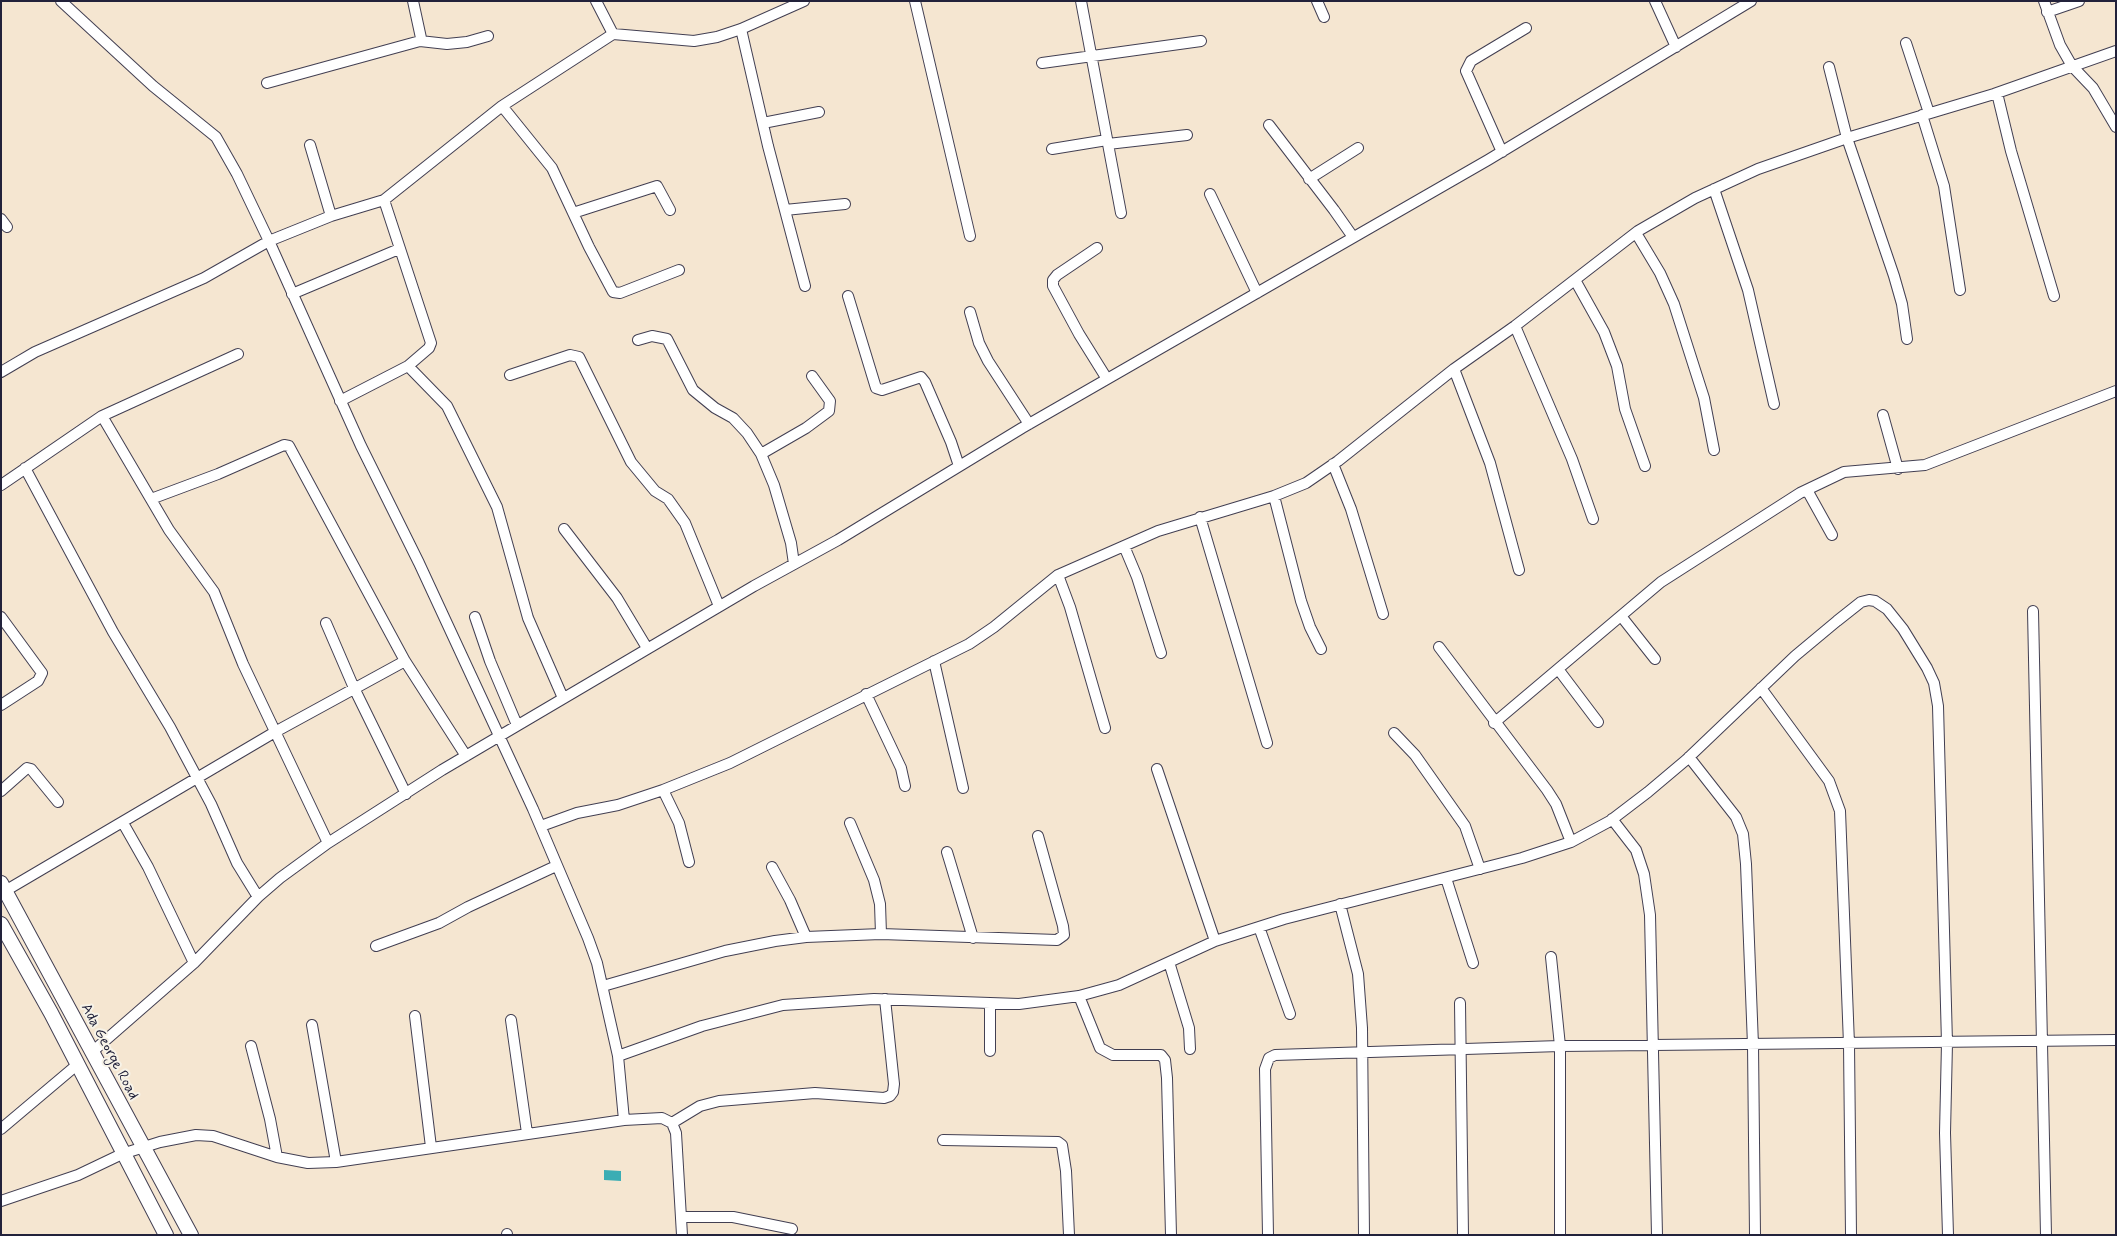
<!DOCTYPE html>
<html>
<head>
<meta charset="utf-8">
<style>
	body { margin:0 }
	#map { position:relative; width:2117px; height:1236px; overflow:hidden; background:#f5e6d1; font-family:Mynerve,sans-serif }
	canvas { display:block }
	.frame { position:absolute; inset:0; border:2px solid #22223b; pointer-events:none }
</style>
</head>
<body>
<div id="map">
<canvas width="2117" height="1236"></canvas>
<div class="frame"></div>
</div>
<script>
const context = document.querySelector('canvas').getContext('2d');
context.lineJoin = 'round';
function paint(path, color) { context.fillStyle = color; context.fill(path, 'evenodd'); }
const shape = rows => new Path2D(rows.map(r => 'M' + r).join(''));
function trace(path, color, width, dash) { context.strokeStyle = color; context.lineWidth = width; context.lineCap = dash ? 'butt' : 'round'; context.setLineDash(dash || []); context.stroke(path); }
function drawText(font, color, halo, rows, align = 'center') {
  context.font = font + ' Mynerve,sans-serif'; context.lineWidth = 4; context.setLineDash([]); context.textBaseline = 'middle'; context.strokeStyle = halo; context.fillStyle = color; for (const [text, x, y, turn = 0] of rows) {
    context.save(); context.translate(x, y); context.rotate((+turn || 0) * Math.PI / 180); context.textAlign = isNaN(turn) ? turn : align; if (halo) context.strokeText(text, 0, 0); context.fillText(text, 0, 0); context.restore();
  }
}
paint(shape([
	[604,1170,621,1171,621,1181,604,1180]
]), '#3badb4');
const street = shape([
	[61,1,153,86,216,137,237,174,269,241,361,446,419,563,533,809,588,938,597,963,618,1056,624,1120],
	[413,1,421,38,420,41],
	[596,1,613,34],
	[915,1,970,236],
	[1081,1,1108,144,1187,135],
	[1317,1,1324,17],
	[1655,1,1676,47],
	[2044,1,2060,45,2072,66,2093,88,2116,127],
	[2047,12,2079,1],
	[741,29,768,146,805,286],
	[1906,43,1929,113],
	[1042,63,1201,41],
	[1829,67,1847,138,1894,276,1902,304,1907,339],
	[267,83,420,41,447,44,467,42,488,36],
	[1997,93,2011,151,2054,296],
	[502,106,552,168,589,247,613,292,620,293,679,270],
	[1922,115,1944,186,1960,290],
	[763,123,819,112],
	[1269,125,1334,210,1353,237],
	[1108,144,1121,213],
	[310,145,331,216],
	[1052,149,1107,140],
	[1502,152,1466,71,1471,61,1526,28],
	[1309,179,1358,148],
	[1714,189,1748,290,1774,404],
	[1210,194,1257,293],
	[785,210,845,204],
	[573,213,657,186,670,210],
	[1,219,7,227],
	[1636,233,1660,273,1674,304,1704,398,1714,450],
	[1097,248,1057,275,1053,280,1053,286,1079,334,1107,379],
	[1575,280,1604,332,1617,366,1625,409,1645,466],
	[292,294,399,249],
	[848,296,876,388,882,390,921,377,925,382,951,442,959,466],
	[970,312,979,343,988,361,1029,424],
	[1515,326,1572,459,1593,519],
	[638,340,652,336,667,339,693,390,715,408,733,418,747,433,761,454,774,485,791,543,794,564],
	[408,366,447,406,497,507,528,618,563,698],
	[1454,369,1490,463,1519,570],
	[1,372,35,352,204,278,269,241,331,216,384,200,502,106,613,34,694,41,717,37,741,29,804,1],
	[510,375,570,355,579,357,631,462,655,491,668,499,685,523,719,606],
	[340,401,408,366,429,348,431,343,384,200],
	[1883,415,1898,469],
	[102,416,169,530,214,592,243,664,328,843],
	[761,454,806,428,829,411,830,401,812,376],
	[1333,464,1351,509,1383,614],
	[25,468,113,632,170,727,211,804,237,863,258,897],
	[1,485,102,416,238,354],
	[1807,490,1832,535],
	[1274,496,1301,601,1310,627,1321,649],
	[151,499,218,474,284,445,289,446,405,661,466,756],
	[1200,517,1267,743],
	[564,529,617,598,647,648],
	[1124,546,1137,577,1161,653],
	[1058,575,1070,607,1105,728],
	[2033,611,2046,1235],
	[1621,616,1655,659],
	[1,617,42,673,38,681,1,705],
	[475,617,490,661,517,725],
	[326,623,354,688,406,794],
	[1439,647,1547,790,1556,804,1571,842],
	[934,661,963,788],
	[1558,669,1598,722],
	[1761,688,1829,781,1840,811,1849,1044,1851,1235],
	[866,694,901,768,905,786],
	[1494,723,1661,582,1800,493,1844,472,1925,465,2116,391],
	[1394,733,1415,755,1465,826,1480,869],
	[1689,757,1736,817,1743,834,1746,864,1753,1045,1755,1235],
	[1157,769,1215,941],
	[663,790,679,823,689,862],
	[1,791,27,768,31,769,58,802],
	[1612,819,1636,850,1644,874,1650,915,1657,1235],
	[123,823,148,867,194,963],
	[850,823,874,880,880,904,881,934],
	[541,826,577,813,618,805,663,790,730,763,969,644,994,627,1058,575,1158,531,1274,496,1306,483,1338,461,1454,369,1515,326,1638,231,1695,198,1758,169,1847,138,1994,94,2116,51],
	[947,852,973,938],
	[772,867,790,900,806,937],
	[1446,878,1473,963],
	[5,891,275,732,405,661],
	[1340,904,1358,974,1362,1028,1364,1235],
	[1259,927,1290,1014],
	[376,946,439,923,468,907,556,866],
	[1551,957,1560,1046,1560,1235],
	[1169,962,1189,1028,1190,1049],
	[603,986,725,951,775,941,806,937,881,934,1057,940,1064,935,1063,926,1038,836],
	[1079,996,1100,1048,1113,1055,1161,1055,1165,1060,1167,1078,1171,1235],
	[1460,1003,1463,1235],
	[415,1016,431,1147],
	[511,1020,527,1133],
	[312,1025,336,1162],
	[251,1046,270,1119,277,1157],
	[990,1051,990,1003],
	[92,1052,194,963,258,897,280,878,328,843,442,770,754,586,838,540,1022,428,1488,160,1751,1],
	[618,1056,702,1026,783,1005,874,999,1019,1004,1079,996,1119,985,1215,941,1284,919,1522,858,1571,842,1610,821,1648,792,1686,760,1795,656,1837,621,1861,602,1869,600,1875,601,1887,609,1903,629,1927,668,1934,683,1938,706,1947,1043,1945,1133,1948,1235],
	[672,1123,700,1106,719,1101,815,1093,884,1098,890,1096,893,1092,894,1084,885,999],
	[1,1129,78,1064],
	[943,1140,1058,1142,1062,1145,1066,1171,1069,1235],
	[1,1201,78,1175,122,1154,160,1142,196,1135,213,1136,277,1157,308,1163,336,1162,624,1120,662,1118,672,1123,676,1133,682,1235],
	[681,1217,733,1217,792,1229],
	[507,1235,507,1234],
	[1268,1235,1265,1069,1269,1058,1275,1055,1560,1046,2116,1040]
]);
const secondary = shape([
	[1,883,191,1235],
	[1,924,51,1013,166,1235]
]);
trace(street, '#423f52', 12);
trace(secondary, '#423f52', 16);
trace(street, '#fff', 10);
trace(secondary, '#fff', 14);
drawText('15px', '#22223b', '#f7f3e8', [
	["Ada George Road",109,1052,62]
]);
</script>
</body>
</html>
